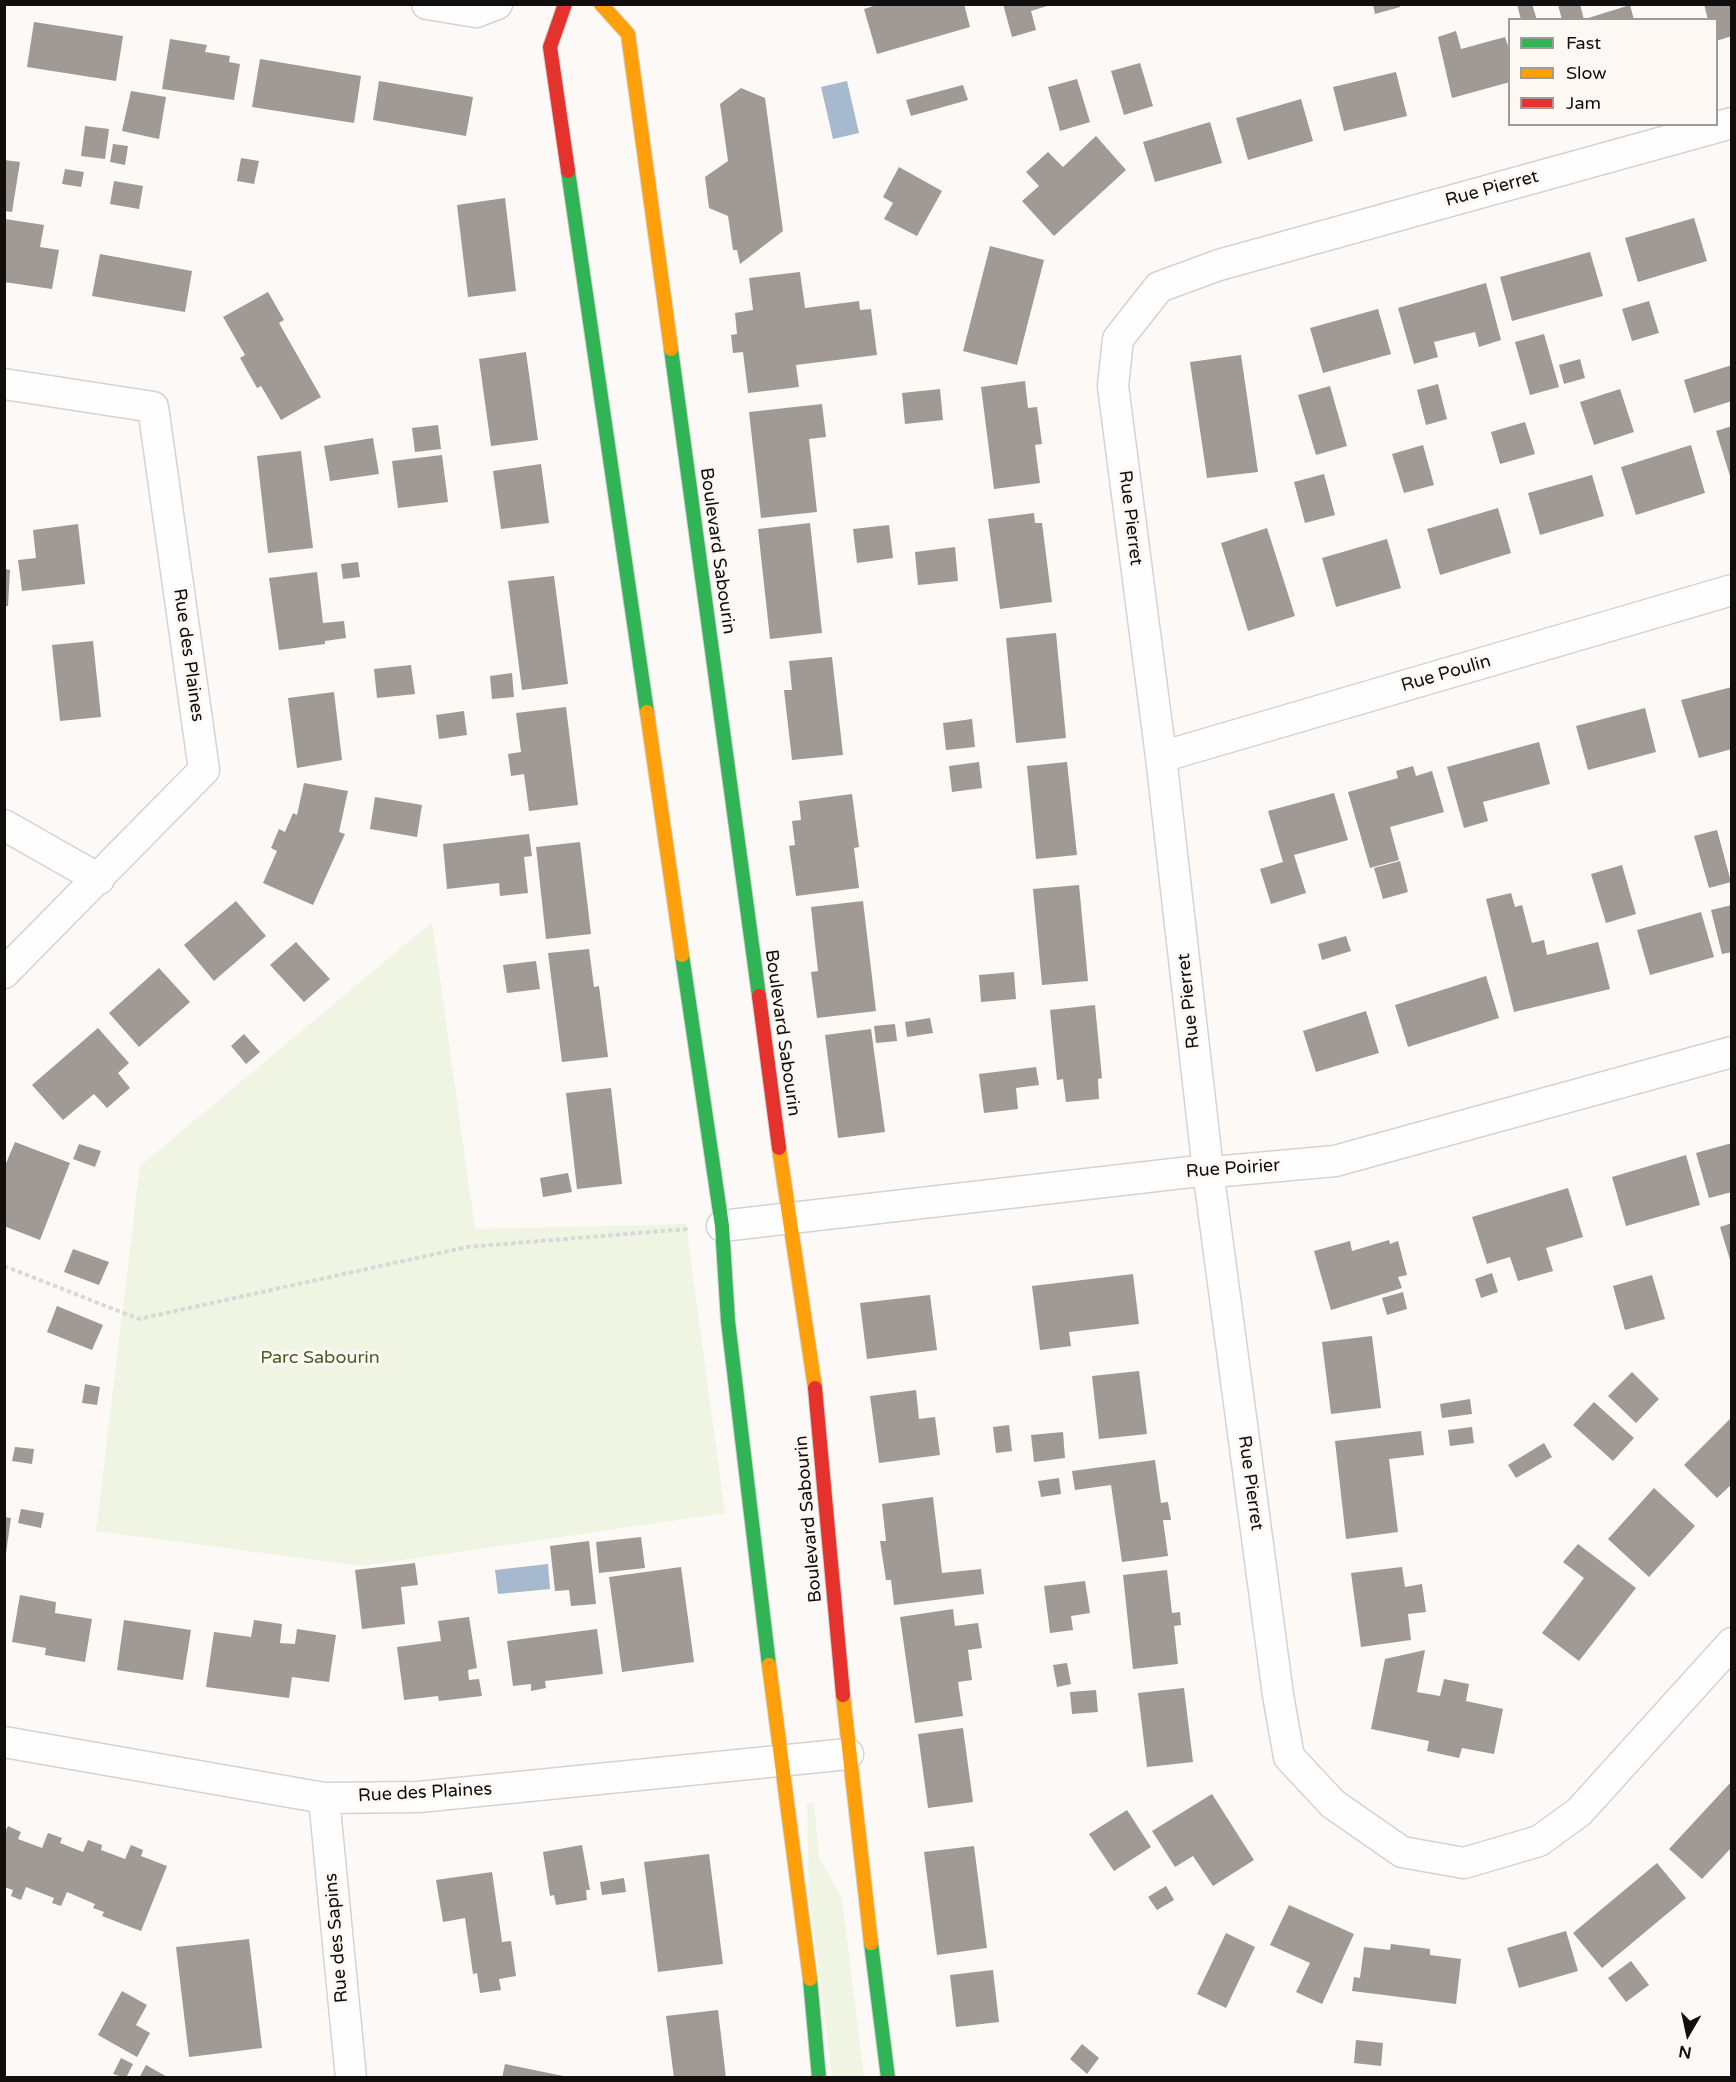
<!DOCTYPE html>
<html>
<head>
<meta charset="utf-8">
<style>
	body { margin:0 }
	#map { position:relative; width:1736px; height:2082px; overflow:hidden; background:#fcf9f7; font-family:"Varela Round",sans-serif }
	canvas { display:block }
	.frame { position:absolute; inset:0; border:6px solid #110f0d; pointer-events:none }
	.legend { position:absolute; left:1508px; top:18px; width:210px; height:108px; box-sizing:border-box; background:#fef8f5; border:2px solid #9f9b98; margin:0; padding:8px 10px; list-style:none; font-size:18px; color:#110f0d }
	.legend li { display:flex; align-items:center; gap:12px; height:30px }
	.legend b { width:30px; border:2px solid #9f9b98 }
	.north { position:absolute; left:1658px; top:2004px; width:60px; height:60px; -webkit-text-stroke:4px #fef8f5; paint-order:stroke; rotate:189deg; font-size:16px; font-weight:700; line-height:24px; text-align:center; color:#110f0d }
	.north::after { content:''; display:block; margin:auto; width:21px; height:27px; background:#110f0d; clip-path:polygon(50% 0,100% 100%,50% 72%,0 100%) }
</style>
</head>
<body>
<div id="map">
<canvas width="1736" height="2082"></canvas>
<div class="frame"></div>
<ul class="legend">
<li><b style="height:8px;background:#30b455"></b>Fast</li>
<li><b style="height:8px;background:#ff9f0a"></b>Slow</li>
<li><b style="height:8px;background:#e5322d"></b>Jam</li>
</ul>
<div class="north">N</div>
</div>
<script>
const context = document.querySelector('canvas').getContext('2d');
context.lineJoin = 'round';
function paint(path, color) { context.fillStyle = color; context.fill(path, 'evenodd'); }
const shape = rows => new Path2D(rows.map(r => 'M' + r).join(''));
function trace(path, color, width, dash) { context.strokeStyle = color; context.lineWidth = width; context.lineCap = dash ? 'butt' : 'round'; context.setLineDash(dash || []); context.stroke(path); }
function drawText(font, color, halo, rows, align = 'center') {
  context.font = font + ' "Varela Round",sans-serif'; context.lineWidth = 6; context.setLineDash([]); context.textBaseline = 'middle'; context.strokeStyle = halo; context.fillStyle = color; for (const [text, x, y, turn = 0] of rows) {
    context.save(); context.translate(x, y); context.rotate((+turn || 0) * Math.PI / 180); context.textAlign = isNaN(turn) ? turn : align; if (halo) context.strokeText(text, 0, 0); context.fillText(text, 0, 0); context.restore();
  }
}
paint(shape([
	[432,922,475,1229,686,1224,725,1513,362,1566,96,1531,140,1166],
	[807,1803,814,1803,819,1858,842,1898,864,2077,832,2077,809,1893]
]), '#eff5e2');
paint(shape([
	[847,81,859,133,833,139,821,87],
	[548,1564,550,1589,498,1594,495,1570]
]), '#a7b9cf');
paint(shape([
	[880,4,964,4,970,27,877,54,864,9],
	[1003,4,1050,4,1050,5,1031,11,1036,30,1012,37],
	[1373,4,1400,4,1400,7,1375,14],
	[1517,4,1532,4,1537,20,1521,20],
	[1580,4,1584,20,1562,20,1558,5],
	[1704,4,1732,4,1732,36,1716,41,1716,20,1708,20],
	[1630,5,1634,20,1585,20,1585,19],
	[34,22,123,36,116,81,27,67],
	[1456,31,1461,49,1505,37,1510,52,1510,82,1452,98,1438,37],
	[170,39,207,45,205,52,230,56,229,62,240,64,234,100,162,89],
	[260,59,361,76,354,123,252,107],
	[1140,63,1153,106,1124,115,1111,71],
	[1396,72,1407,116,1344,131,1333,87],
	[1077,79,1090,122,1060,131,1048,87],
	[379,81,473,97,466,136,373,120],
	[963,85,968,100,911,116,906,100],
	[741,88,765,98,783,231,740,264,737,250,733,250,728,216,709,208,705,177,728,161,720,104],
	[131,91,166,97,159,139,122,131],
	[1301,99,1313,141,1248,160,1236,118],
	[1210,122,1222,163,1155,182,1143,142],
	[85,126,109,129,105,159,81,156],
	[1096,136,1126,170,1054,236,1022,201,1039,186,1026,172,1048,152,1063,167],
	[113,144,128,146,125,165,110,162],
	[241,158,259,161,254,184,237,181],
	[4,160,20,162,12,212,4,211],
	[899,167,942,191,917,236,884,219,893,203,883,197],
	[65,169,84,172,81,187,62,184],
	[114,181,143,186,139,209,110,204],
	[505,198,516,291,468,297,457,205],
	[1694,218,1707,261,1638,282,1625,238],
	[5,219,44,225,40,247,59,250,52,289,4,282],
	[990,246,1044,260,1017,365,963,351],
	[1590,252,1603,296,1512,321,1500,277],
	[100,254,192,271,185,312,92,296],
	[800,272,805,308,859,301,860,310,871,309,877,355,796,365,799,387,748,393,743,352,733,353,731,335,737,334,735,313,753,310,749,278],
	[1486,283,1501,340,1479,347,1475,332,1434,342,1438,357,1414,364,1398,308],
	[268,292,284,320,279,323,321,397,281,420,261,386,257,388,240,358,245,355,223,317],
	[1649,301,1659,333,1632,341,1622,309],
	[1378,309,1391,354,1323,373,1310,328],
	[1544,334,1559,387,1530,395,1515,342],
	[526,352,538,440,491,446,479,359],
	[1241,355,1258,472,1207,478,1190,362],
	[1580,359,1585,378,1564,384,1559,365],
	[1732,365,1732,401,1694,413,1684,380],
	[1025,381,1028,408,1037,407,1042,444,1035,445,1040,483,994,489,981,387],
	[1438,384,1447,419,1426,425,1417,390],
	[1330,386,1347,446,1316,455,1298,395],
	[940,389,943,420,905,424,902,393],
	[1620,389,1634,432,1594,445,1580,402],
	[822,404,826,437,809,439,817,512,761,518,749,412],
	[1525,422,1535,454,1500,464,1491,432],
	[438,425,441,449,415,452,412,428],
	[1732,426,1732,479,1731,479,1716,431],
	[373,438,379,474,330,481,324,446],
	[1423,445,1434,485,1404,493,1392,454],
	[1691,445,1705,493,1636,515,1621,467],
	[301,451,313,548,268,553,257,456],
	[442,455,448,502,398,508,392,461],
	[541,464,549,523,501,529,493,471],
	[1324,474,1335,515,1305,523,1294,482],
	[1592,475,1604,516,1540,535,1528,493],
	[1498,508,1511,553,1440,575,1427,529],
	[1034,513,1035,523,1042,523,1052,602,1000,609,988,519],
	[810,523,822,633,770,639,758,529],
	[78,524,85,584,22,591,18,560,36,558,33,530],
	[889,525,893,558,857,563,853,529],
	[1267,528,1295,616,1248,631,1221,543],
	[1387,539,1401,588,1336,607,1322,558],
	[955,547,958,581,918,585,915,552],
	[358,562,360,577,343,579,341,564],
	[4,569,10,570,8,606,4,606],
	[317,572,323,623,344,621,346,638,325,641,325,644,279,650,269,578],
	[554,576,568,684,522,690,508,581],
	[1056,633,1066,738,1016,743,1006,638],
	[93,641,101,717,60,721,52,645],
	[832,657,843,755,792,760,784,690,792,690,789,661],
	[411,665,415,694,377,698,374,669],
	[512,673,514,697,492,699,490,676],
	[1732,687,1732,749,1699,758,1681,700],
	[334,692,342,760,297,768,288,698],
	[566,707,578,805,529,811,524,774,511,776,508,754,521,752,516,713],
	[1645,708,1656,752,1588,770,1576,726],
	[464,711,467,735,439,739,436,715],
	[972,719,975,747,946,750,943,723],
	[1539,742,1550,784,1483,802,1488,821,1464,828,1447,767],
	[979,762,982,788,952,792,949,766],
	[1067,762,1077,855,1036,859,1027,766],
	[1413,766,1416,776,1432,771,1444,812,1390,827,1399,860,1370,868,1348,792,1398,778,1396,771],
	[304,783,348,791,339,832,345,834,313,905,263,883,277,851,271,848,279,829,285,832,293,813,297,815],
	[1334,793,1348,840,1294,855,1306,893,1271,904,1260,869,1283,862,1268,811],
	[852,794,859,847,854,848,859,888,796,896,789,846,795,845,792,821,801,820,799,801],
	[375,797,422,805,417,837,370,829],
	[1717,830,1731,882,1709,888,1694,836],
	[529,834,532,856,524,857,528,893,500,896,499,883,447,889,443,844],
	[580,842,591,934,546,939,536,847],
	[1400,861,1408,892,1383,899,1374,868],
	[1622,865,1636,914,1606,923,1591,874],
	[1079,885,1088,981,1042,985,1033,889],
	[1511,893,1515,907,1522,905,1532,943,1544,940,1547,955,1598,942,1610,989,1514,1012,1486,899],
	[236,901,266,936,214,981,184,945],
	[863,901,876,1011,817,1018,811,972,818,971,811,907],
	[1732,905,1732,952,1722,954,1711,910],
	[1701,912,1714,957,1650,975,1637,930],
	[1346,936,1351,951,1322,960,1318,944],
	[296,942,330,979,304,1002,270,965],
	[589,949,594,987,599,986,608,1057,562,1062,548,953],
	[536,961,540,989,507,993,503,965],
	[159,968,190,1002,139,1047,109,1013],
	[1014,972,1016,999,981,1002,979,975],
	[1486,976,1499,1018,1408,1047,1395,1005],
	[1095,1005,1102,1078,1098,1079,1099,1099,1066,1102,1063,1079,1057,1080,1050,1010],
	[1366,1011,1379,1053,1316,1072,1303,1031],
	[930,1018,933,1033,907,1037,905,1022],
	[895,1024,897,1041,876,1043,874,1026],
	[98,1028,129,1063,118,1073,130,1088,107,1108,94,1094,63,1120,32,1085],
	[871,1029,885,1132,838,1138,825,1035],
	[244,1034,260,1052,246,1064,231,1046],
	[1036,1067,1039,1085,1016,1088,1018,1109,984,1113,979,1074],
	[611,1088,622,1184,577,1189,566,1093],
	[15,1142,70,1163,40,1240,4,1226,4,1168],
	[1732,1143,1732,1192,1709,1198,1696,1153],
	[79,1144,101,1151,95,1167,73,1159],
	[1686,1155,1700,1205,1626,1226,1612,1177],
	[568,1173,572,1192,543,1197,540,1178],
	[1568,1188,1583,1237,1546,1248,1553,1271,1518,1281,1510,1257,1487,1264,1472,1217],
	[1732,1223,1732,1263,1731,1263,1720,1227],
	[1389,1240,1390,1244,1398,1241,1407,1275,1398,1277,1402,1288,1331,1310,1314,1251,1350,1241,1352,1251],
	[73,1249,109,1262,99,1285,64,1272],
	[1492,1273,1498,1292,1481,1298,1475,1279],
	[1133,1274,1139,1324,1069,1332,1071,1346,1040,1350,1032,1286],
	[1652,1275,1665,1319,1625,1330,1613,1286],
	[1403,1292,1407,1309,1387,1315,1382,1298],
	[930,1295,937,1350,867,1359,860,1303],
	[57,1306,103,1325,92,1350,47,1332],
	[1372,1336,1381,1408,1331,1414,1322,1342],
	[1139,1371,1147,1434,1099,1439,1092,1376],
	[1632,1372,1659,1399,1636,1423,1608,1396],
	[85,1384,100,1387,97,1405,82,1403],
	[916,1390,919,1419,935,1417,940,1455,879,1463,870,1396],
	[1470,1399,1472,1414,1442,1418,1440,1404],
	[1594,1402,1634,1438,1613,1461,1573,1425],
	[1732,1417,1732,1484,1717,1498,1684,1465],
	[1009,1425,1012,1451,996,1453,993,1427],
	[1472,1427,1474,1443,1450,1446,1448,1430],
	[1421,1431,1424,1455,1389,1459,1398,1532,1346,1539,1335,1441],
	[1063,1432,1065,1458,1034,1462,1031,1435],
	[1544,1443,1552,1457,1516,1478,1508,1465],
	[15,1447,34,1449,32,1464,12,1461],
	[1155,1460,1161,1503,1168,1502,1171,1520,1163,1520,1168,1556,1122,1562,1111,1485,1075,1490,1072,1471],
	[1059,1478,1061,1494,1041,1497,1038,1481],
	[1654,1488,1695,1526,1649,1577,1608,1539],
	[933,1497,942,1573,981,1569,984,1594,894,1605,891,1580,886,1580,880,1541,886,1541,882,1504],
	[21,1509,44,1513,41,1528,18,1523],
	[4,1517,11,1518,6,1553,4,1553],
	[641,1537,645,1568,599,1573,596,1542],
	[589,1541,596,1604,571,1606,569,1590,555,1591,550,1546],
	[1578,1544,1636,1588,1579,1661,1542,1633,1584,1578,1563,1562],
	[415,1563,418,1585,401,1587,405,1624,362,1629,355,1570],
	[681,1567,694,1662,622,1672,609,1577],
	[1402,1567,1405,1587,1422,1584,1426,1612,1408,1614,1411,1640,1361,1647,1351,1573],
	[1167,1570,1172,1613,1180,1612,1181,1625,1174,1626,1178,1664,1133,1669,1123,1575],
	[1085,1581,1090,1613,1071,1616,1073,1630,1050,1633,1044,1586],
	[20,1595,56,1602,55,1613,92,1619,85,1662,45,1655,46,1648,12,1642],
	[953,1609,955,1626,978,1623,982,1648,968,1650,972,1680,958,1682,963,1716,915,1723,900,1617],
	[469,1617,477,1668,468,1670,469,1680,479,1679,482,1696,439,1701,438,1696,404,1700,397,1647,441,1641,438,1621],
	[124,1620,191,1630,183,1680,117,1670],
	[254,1620,282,1624,280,1643,295,1644,297,1629,336,1635,329,1682,292,1677,289,1698,206,1687,214,1632,251,1637],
	[597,1629,603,1674,545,1681,546,1688,531,1691,531,1684,513,1686,507,1641],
	[1425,1650,1417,1692,1440,1696,1444,1679,1469,1684,1466,1701,1503,1709,1494,1754,1462,1748,1459,1758,1427,1751,1429,1741,1371,1729,1385,1659],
	[1067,1663,1071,1684,1057,1687,1053,1665],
	[1184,1688,1193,1762,1147,1767,1138,1693],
	[1096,1690,1098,1712,1072,1714,1070,1692],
	[963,1728,973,1802,928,1808,918,1734],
	[1732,1781,1732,1847,1702,1879,1669,1849],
	[1212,1794,1254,1860,1213,1886,1193,1856,1175,1867,1152,1831],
	[1127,1810,1151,1847,1114,1871,1089,1834],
	[8,1826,21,1832,18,1839,42,1848,48,1833,62,1838,60,1843,83,1852,88,1840,102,1845,101,1850,125,1859,131,1845,143,1850,141,1856,167,1866,141,1931,102,1916,104,1912,93,1908,95,1904,67,1892,61,1906,52,1903,54,1898,26,1887,21,1900,11,1896,13,1890,4,1887,4,1834],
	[582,1845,590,1890,586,1890,587,1900,556,1905,554,1895,550,1896,543,1852],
	[974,1846,987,1948,937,1955,924,1852],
	[709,1854,723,1964,658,1972,644,1862],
	[1657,1863,1686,1898,1602,1968,1573,1933],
	[492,1872,502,1942,511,1941,516,1976,499,1979,501,1990,480,1993,477,1973,473,1974,465,1918,443,1922,436,1880],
	[624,1878,626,1892,602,1895,600,1882],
	[1166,1886,1174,1900,1157,1910,1148,1897],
	[1289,1905,1354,1934,1322,2004,1296,1992,1310,1963,1270,1945],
	[1566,1931,1578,1971,1519,1988,1507,1948],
	[1226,1933,1255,1947,1226,2008,1197,1994],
	[249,1939,262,2048,189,2057,176,1947],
	[1391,1944,1430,1949,1430,1955,1461,1959,1456,2004,1352,1991,1354,1977,1360,1978,1364,1947,1390,1950],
	[1631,1961,1649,1985,1626,2002,1608,1978],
	[993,1970,999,2022,956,2027,950,1975],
	[122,1991,147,2005,136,2025,150,2033,137,2057,98,2035],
	[718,2010,726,2078,674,2078,666,2016],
	[1356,2040,1383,2043,1381,2066,1354,2063],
	[1082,2044,1099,2058,1087,2074,1070,2059],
	[121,2058,133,2064,126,2078,113,2074],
	[505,2064,563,2076,563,2078,502,2078],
	[146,2065,169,2078,139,2078]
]), '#a19994');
const street = shape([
	[427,4,476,12,497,4],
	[1732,123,1219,265,1159,287,1118,339,1113,386,1161,757,1208,1170,1278,1695,1289,1757,1333,1804,1402,1852,1464,1863,1539,1841,1579,1812,1732,1643],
	[4,384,153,407,204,770,4,973],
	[1161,757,1732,590],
	[4,825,99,879],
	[722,1226,1208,1170,1224,1171,1335,1161,1732,1052],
	[4,1742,324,1798,419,1797,848,1754],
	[324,1798,351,2078]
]);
const fast = shape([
	[568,171,647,712],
	[671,349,759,996],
	[682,955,722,1226,728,1321,769,1665],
	[871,1943,888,2078],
	[810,1979,819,2078]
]);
const slow = shape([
	[601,4,628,34,671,349],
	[647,712,682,955],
	[779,1148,815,1388],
	[769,1665,810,1979],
	[843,1695,871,1943]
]);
const jam = shape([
	[565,4,550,47,568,171],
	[759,996,779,1148],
	[815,1388,843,1695]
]);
trace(street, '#d5d3d1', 33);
trace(fast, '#d5d3d1', 16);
trace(slow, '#d5d3d1', 16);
trace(jam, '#d5d3d1', 16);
trace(shape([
	[4,1266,139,1319,467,1247,688,1229]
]), '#dad9d8', 4, [4.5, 3]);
trace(street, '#fffefe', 30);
trace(fast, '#30b455', 14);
trace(slow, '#ff9f0a', 14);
trace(jam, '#e5322d', 14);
drawText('18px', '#110f0d', '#fef8f5', [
	["Rue Pierret",1492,189,-15],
	["Rue Pierret",1130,518,83],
	["Boulevard Sabourin",717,551,82],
	["Rue des Plaines",188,655,82],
	["Rue Poulin",1446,674,-16],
	["Rue Pierret",1189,1001,-96],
	["Boulevard Sabourin",782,1033,82],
	["Rue Poirier",1233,1169,-4],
	["Rue Pierret",1250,1483,82],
	["Boulevard Sabourin",809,1519,-95],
	["Rue des Plaines",425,1793,-3],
	["Rue des Sapins",337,1938,-95]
]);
drawText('18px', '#4a5e24', '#fef8f5', [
	["Parc Sabourin",320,1358]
]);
</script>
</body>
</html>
